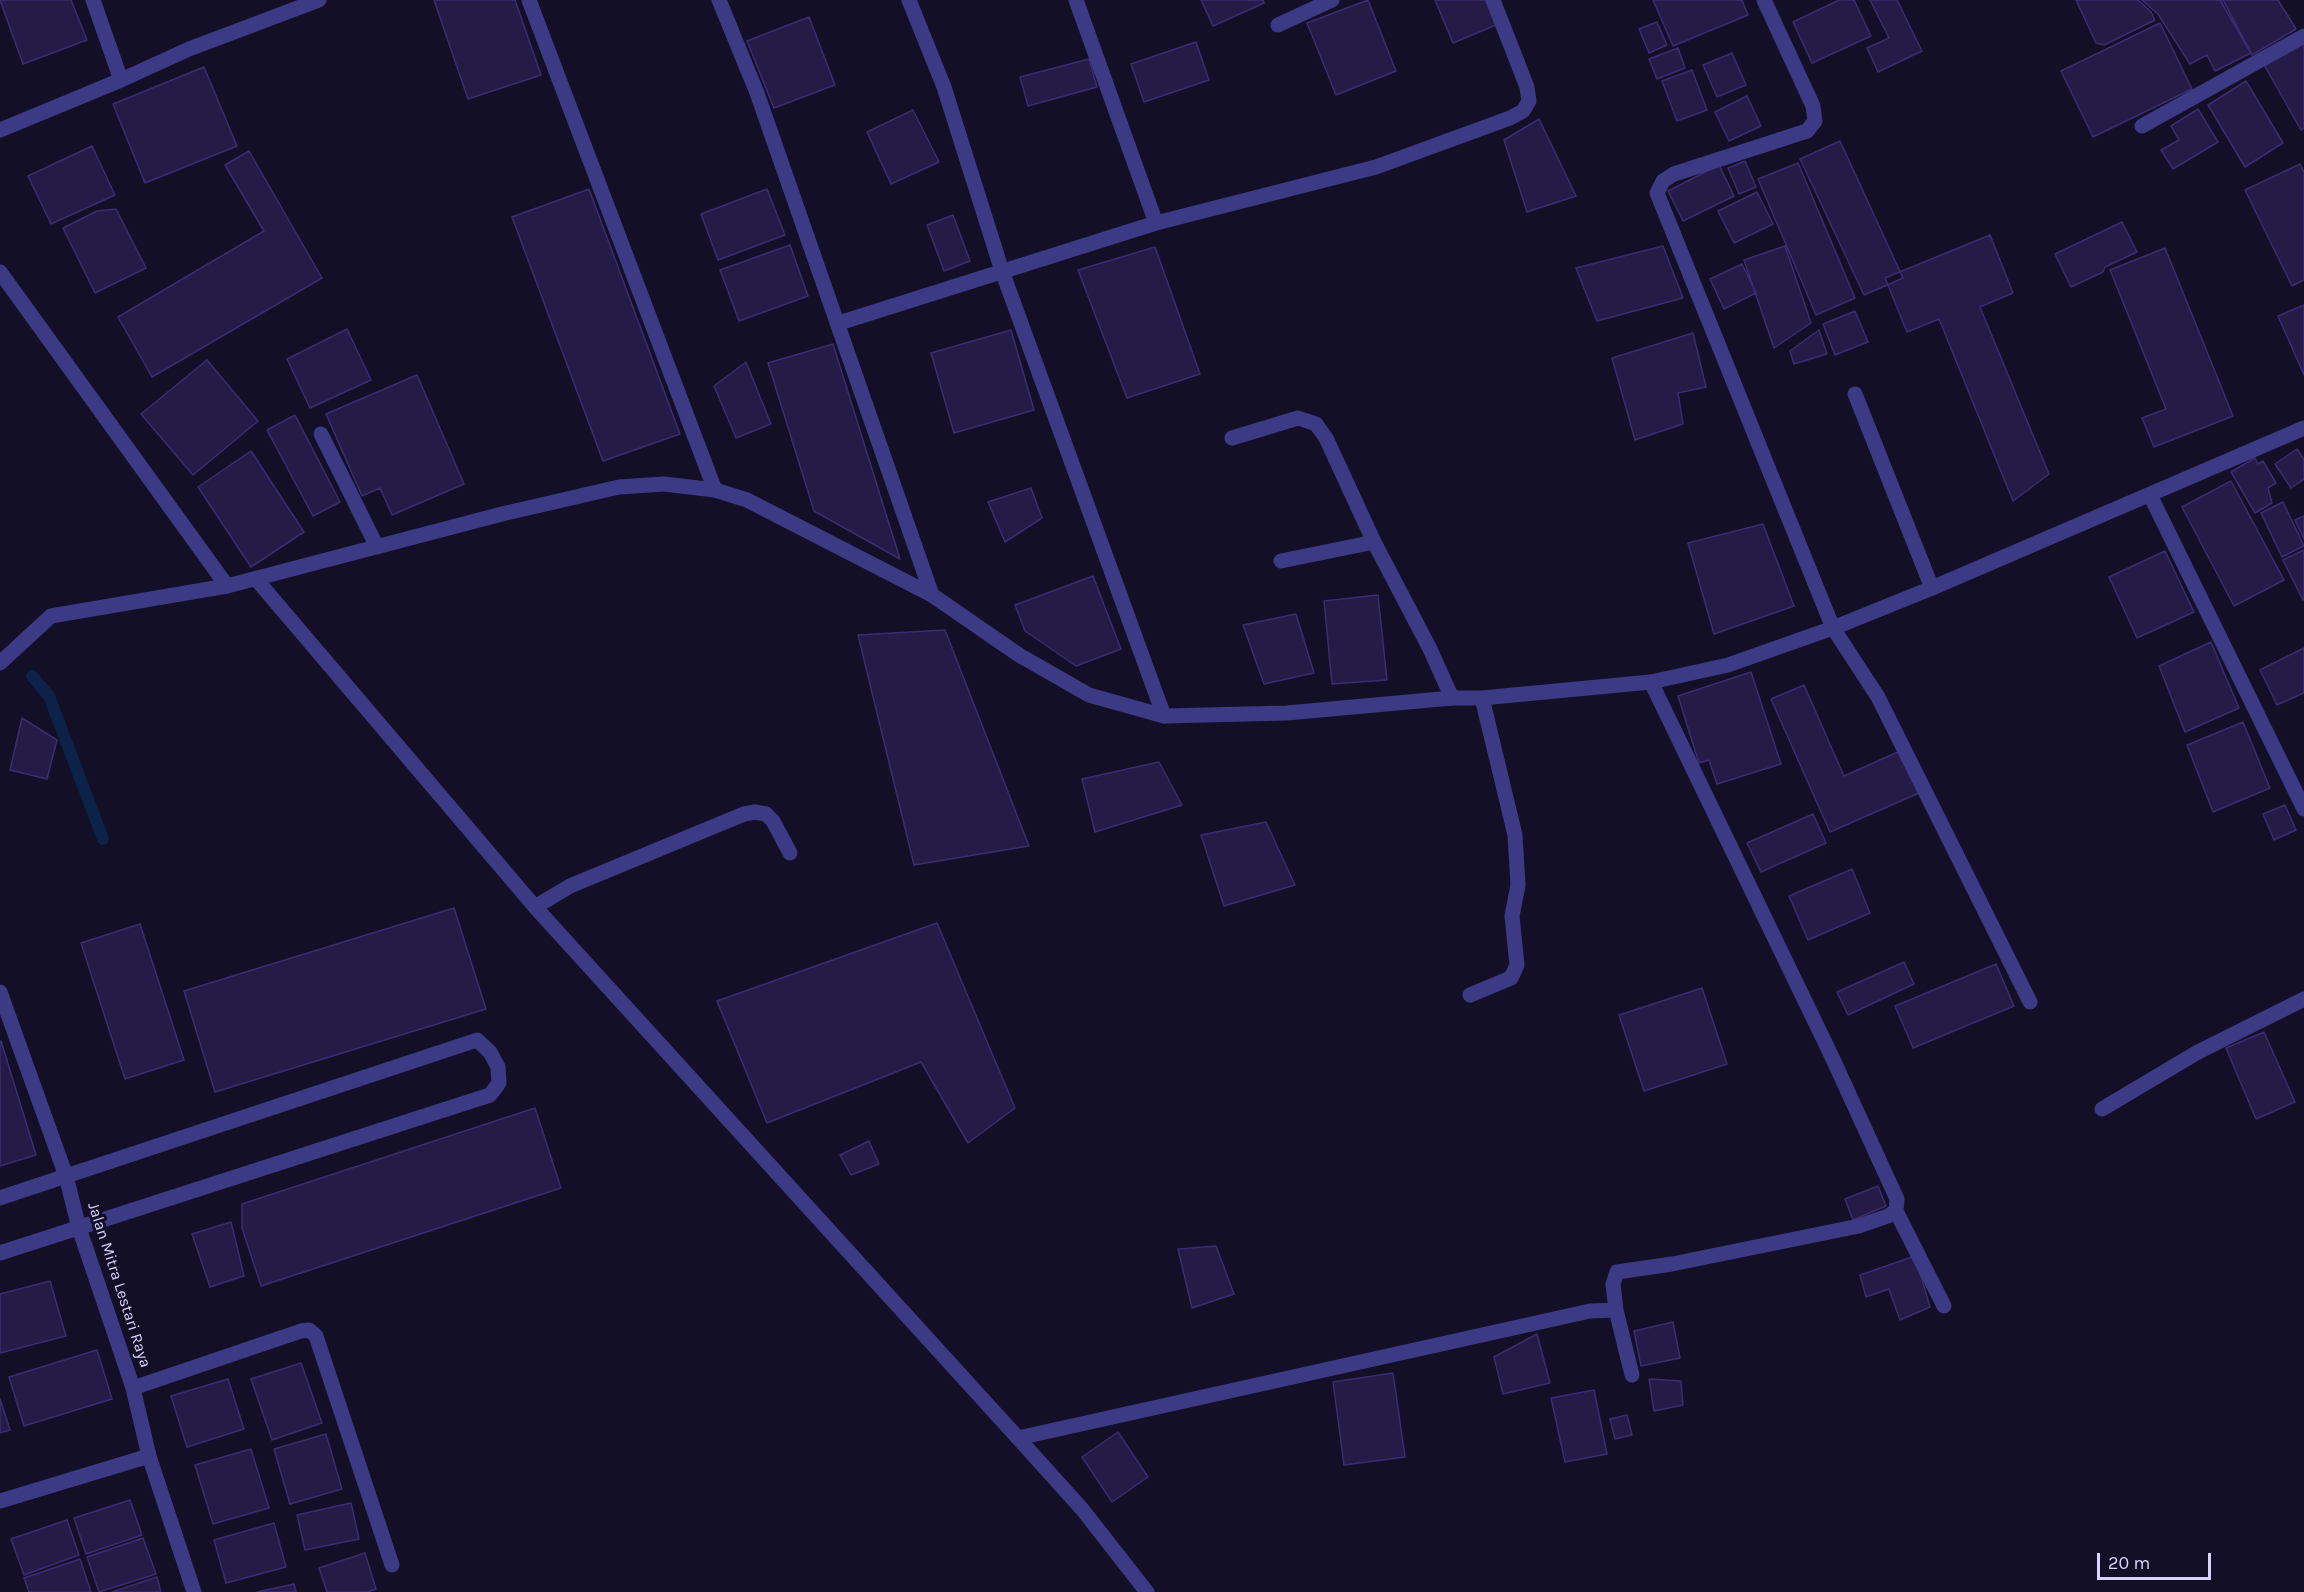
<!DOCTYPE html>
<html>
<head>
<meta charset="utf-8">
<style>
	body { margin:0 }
	#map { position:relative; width:2304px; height:1592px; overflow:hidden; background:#130f26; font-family:Karla,sans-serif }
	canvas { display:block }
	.scale { position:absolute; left:2097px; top:1553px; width:114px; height:27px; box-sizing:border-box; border:3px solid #d9d4ff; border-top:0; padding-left:8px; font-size:18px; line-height:21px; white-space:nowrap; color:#d9d4ff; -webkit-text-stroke:4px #130f26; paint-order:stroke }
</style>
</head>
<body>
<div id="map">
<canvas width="2304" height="1592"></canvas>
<div class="scale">20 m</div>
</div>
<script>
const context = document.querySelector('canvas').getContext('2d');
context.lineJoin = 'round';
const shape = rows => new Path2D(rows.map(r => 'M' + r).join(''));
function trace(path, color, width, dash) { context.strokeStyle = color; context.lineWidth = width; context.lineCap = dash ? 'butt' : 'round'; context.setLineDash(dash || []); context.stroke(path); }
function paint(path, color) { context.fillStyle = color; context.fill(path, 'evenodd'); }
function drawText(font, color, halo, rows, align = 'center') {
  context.font = font + ' Karla,sans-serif'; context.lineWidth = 6; context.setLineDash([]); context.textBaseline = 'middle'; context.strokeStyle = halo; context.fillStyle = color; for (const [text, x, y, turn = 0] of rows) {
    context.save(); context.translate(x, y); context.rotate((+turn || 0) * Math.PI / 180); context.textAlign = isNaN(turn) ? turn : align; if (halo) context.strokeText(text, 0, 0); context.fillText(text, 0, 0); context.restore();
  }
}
trace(shape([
	[32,676,49,696,103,839]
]), '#0c2248', 12);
const building = shape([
	[0,0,71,0,87,40,23,64,0,0],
	[434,0,515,0,541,75,468,99,434,0],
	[1201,0,1263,0,1264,3,1213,26,1201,0],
	[1368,0,1396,71,1336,95,1307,23,1368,0],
	[1435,0,1486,0,1496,25,1453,43,1435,0],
	[1653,0,1742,0,1748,15,1673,46,1653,0],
	[1839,0,1854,0,1871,36,1812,63,1793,22,1839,0],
	[1870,0,1897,0,1922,51,1878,72,1867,48,1889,38,1870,0],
	[2076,0,2138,0,2151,12,2155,20,2104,45,2096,43,2076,0],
	[2142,0,2223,0,2251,53,2215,71,2207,55,2190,64,2158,14,2142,0],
	[2220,0,2278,0,2296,29,2252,55,2220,0],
	[809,17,835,85,774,108,747,41,809,17],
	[1657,22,1667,45,1649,53,1639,29,1657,22],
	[2160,23,2192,89,2093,137,2061,71,2160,23],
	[2304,40,2304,128,2301,130,2263,63,2304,40],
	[1196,42,1209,80,1144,102,1131,64,1196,42],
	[1678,48,1685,68,1657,79,1649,59,1678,48],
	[1732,53,1746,85,1717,97,1703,65,1732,53],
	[1089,59,1097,87,1028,106,1020,77,1089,59],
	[204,67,237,146,145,183,113,104,204,67],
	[1692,70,1707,110,1677,121,1662,81,1692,70],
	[2246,81,2283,143,2245,167,2208,105,2246,81],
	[1747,96,1761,126,1729,141,1715,112,1747,96],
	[2198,109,2218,142,2173,169,2161,150,2179,140,2171,126,2198,109],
	[913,110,939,162,891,184,867,132,913,110],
	[1539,119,1576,196,1527,212,1504,140,1539,119],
	[1840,141,1903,278,1864,295,1800,159,1840,141],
	[92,146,115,195,51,224,28,176,92,146],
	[249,151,322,278,152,377,118,317,264,231,225,165,249,151],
	[1745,161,1756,187,1739,194,1728,168,1745,161],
	[1798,163,1855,298,1816,315,1758,179,1798,163],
	[2300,164,2304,172,2304,280,2292,286,2245,190,2300,164],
	[1719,165,1734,196,1683,221,1668,191,1719,165],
	[589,189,680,434,603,461,512,217,589,189],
	[767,189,785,235,718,260,701,214,767,189],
	[1757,192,1773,224,1734,243,1718,211,1757,192],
	[116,209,146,268,95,293,63,228,97,211,116,209],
	[953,215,970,261,944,271,927,225,953,215],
	[2122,222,2137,252,2105,267,2103,272,2071,287,2055,254,2122,222],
	[1990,235,2013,293,1980,307,2049,474,2013,501,1939,319,1907,332,1885,278,1990,235],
	[790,245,808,296,739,321,720,270,790,245],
	[1663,246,1683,298,1597,321,1576,268,1663,246],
	[1785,246,1811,323,1774,348,1744,260,1785,246],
	[1155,247,1200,374,1127,398,1078,270,1155,247],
	[2165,248,2233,416,2154,447,2142,418,2166,409,2110,270,2165,248],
	[1742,264,1756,293,1724,309,1710,279,1742,264],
	[2304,305,2304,375,2278,316,2304,305],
	[1855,311,1868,342,1835,355,1823,324,1855,311],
	[347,329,371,380,310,408,287,359,347,329],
	[1011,330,1034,410,954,433,931,353,1011,330],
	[1819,330,1827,354,1794,364,1790,351,1819,330],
	[1693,333,1706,387,1678,393,1683,424,1635,440,1612,358,1693,333],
	[833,344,900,559,814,511,768,363,833,344],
	[207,360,258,421,193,475,141,414,207,360],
	[746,362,771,424,736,438,714,386,746,362],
	[417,375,464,484,392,515,380,488,362,496,326,414,417,375],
	[295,415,340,502,313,516,267,430,295,415],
	[2297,449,2304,459,2304,479,2291,488,2275,464,2297,449],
	[251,451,304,532,251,567,198,487,251,451],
	[2255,458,2258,464,2263,461,2276,483,2268,488,2272,503,2255,513,2231,472,2255,458],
	[2231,481,2284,580,2234,606,2182,507,2231,481],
	[1031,488,1042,518,1005,542,988,502,1031,488],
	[2283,502,2304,546,2282,557,2261,513,2283,502],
	[2304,516,2304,539,2295,520,2304,516],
	[1763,524,1794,606,1714,634,1688,543,1763,524],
	[2304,550,2304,599,2303,600,2283,560,2304,550],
	[2165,551,2194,612,2137,638,2109,577,2165,551],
	[1093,576,1121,649,1076,666,1025,631,1015,605,1093,576],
	[1378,595,1387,680,1332,684,1324,601,1378,595],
	[1296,614,1314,673,1264,684,1243,625,1296,614],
	[945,630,1029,846,914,865,858,635,945,630],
	[2211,642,2239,708,2185,732,2159,666,2211,642],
	[2304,648,2304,693,2277,705,2260,670,2304,648],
	[1751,672,1781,764,1717,784,1709,760,1699,763,1678,696,1751,672],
	[1804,685,1844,776,1900,751,1919,793,1830,832,1771,699,1804,685],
	[22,718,57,740,47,779,10,770,22,718],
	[2243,722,2270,788,2213,812,2187,745,2243,722],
	[1159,762,1182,805,1095,832,1082,779,1159,762],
	[2285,805,2296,830,2274,840,2263,814,2285,805],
	[1813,814,1826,843,1761,872,1747,843,1813,814],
	[1266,822,1295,885,1224,906,1201,835,1266,822],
	[1852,869,1870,913,1808,940,1789,896,1852,869],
	[454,908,486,1009,215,1092,184,991,454,908],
	[937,923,1015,1108,968,1143,921,1062,767,1123,717,1001,937,923],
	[140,924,184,1060,125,1079,81,943,140,924],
	[1904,962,1914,984,1848,1015,1837,992,1904,962],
	[1996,964,2014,1006,1913,1048,1895,1006,1996,964],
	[1702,988,1727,1064,1644,1091,1619,1015,1702,988],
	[2264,1032,2295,1102,2256,1119,2226,1048,2264,1032],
	[1,1041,36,1155,0,1166,0,1042,1,1041],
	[535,1108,561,1188,261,1286,242,1228,242,1204,535,1108],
	[869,1141,879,1164,851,1175,840,1155,869,1141],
	[1878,1186,1886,1206,1853,1220,1845,1199,1878,1186],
	[231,1222,244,1276,210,1287,192,1234,231,1222],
	[1216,1246,1234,1294,1192,1308,1178,1249,1216,1246],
	[1915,1256,1930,1307,1900,1320,1889,1289,1866,1297,1860,1275,1915,1256],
	[50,1281,66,1336,0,1353,0,1294,50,1281],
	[1673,1322,1680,1358,1641,1366,1634,1331,1673,1322],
	[1537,1334,1550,1383,1503,1394,1494,1357,1537,1334],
	[97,1350,112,1399,24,1426,9,1377,97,1350],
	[301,1363,322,1423,272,1440,251,1379,301,1363],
	[1393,1373,1405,1457,1344,1465,1333,1382,1393,1373],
	[228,1379,244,1429,187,1447,171,1396,228,1379],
	[1649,1379,1681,1381,1683,1405,1654,1411,1649,1379],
	[1594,1390,1607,1454,1565,1462,1551,1398,1594,1390],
	[0,1399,10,1430,0,1433,0,1399],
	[1627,1415,1632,1435,1615,1439,1610,1419,1627,1415],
	[1118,1432,1148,1477,1112,1502,1082,1457,1118,1432],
	[326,1434,342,1489,290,1504,274,1449,326,1434],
	[251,1449,269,1508,213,1524,195,1465,251,1449],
	[130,1500,142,1535,86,1554,74,1518,130,1500],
	[351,1503,359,1539,305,1550,297,1515,351,1503],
	[67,1520,79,1555,24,1575,11,1539,67,1520],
	[274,1523,286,1567,226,1583,214,1540,274,1523],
	[143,1538,156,1574,99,1592,87,1557,143,1538],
	[365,1553,376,1589,367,1592,327,1592,319,1568,365,1553],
	[80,1559,91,1592,29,1592,24,1578,80,1559],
	[157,1577,161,1592,112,1592,157,1577],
	[294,1584,296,1592,257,1592,294,1584]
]);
paint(building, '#241b47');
trace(building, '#3b2d73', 1.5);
trace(shape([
	[321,434,377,547],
	[535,907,570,886,744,814,755,812,766,814,773,821,790,853]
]), '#3d3a85', 15);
trace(shape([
	[529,0,715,490],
	[719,0,757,93,932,595],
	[909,0,944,87,1002,271,1164,716],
	[1076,0,1156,223],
	[1764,0,1813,106,1815,121,1807,131,1674,174,1663,181,1657,193,1833,628,1878,697,2030,1002],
	[1278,25,1332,0],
	[121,80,189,49,319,0],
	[2142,126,2304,36],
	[0,130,121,80,93,0],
	[839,323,1156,223,1376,167,1510,118,1523,111,1529,101,1527,87,1493,0],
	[1855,394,1932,588],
	[1232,438,1298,418,1316,424,1326,438,1374,542,1430,649,1452,698],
	[2150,495,2304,809],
	[1281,561,1374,542],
	[0,663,51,616,227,586],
	[0,992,66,1176,79,1228,133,1388,149,1456,194,1592],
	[1470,995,1511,978,1517,965,1512,916,1518,885,1515,835,1482,698],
	[2102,1109,2198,1052,2304,999],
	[0,1198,477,1040,490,1052,498,1067,499,1083,490,1095,0,1253],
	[1896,1211,1944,1306],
	[1616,1310,1632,1375],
	[133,1388,301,1331,309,1330,316,1336,392,1565],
	[1018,1438,1590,1311,1616,1310,1613,1284,1617,1272,1672,1264,1859,1226,1888,1216,1896,1211,1897,1199,1832,1057,1651,682],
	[0,1501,149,1456]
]), '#3d3a85', 15);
trace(shape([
	[0,272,227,586,502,514,619,487,664,484,715,490,747,500,932,595,1019,655,1089,695,1164,716,1287,713,1452,698,1482,698,1651,682,1728,665,1833,628,1932,588,2304,428],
	[256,579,535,907,1018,1438,1082,1509,1147,1592]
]), '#3d3a85', 15);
drawText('16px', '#d9d4ff', '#130f26', [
	["Jalan Mitra Lestari Raya",119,1285,72]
]);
</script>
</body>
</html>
